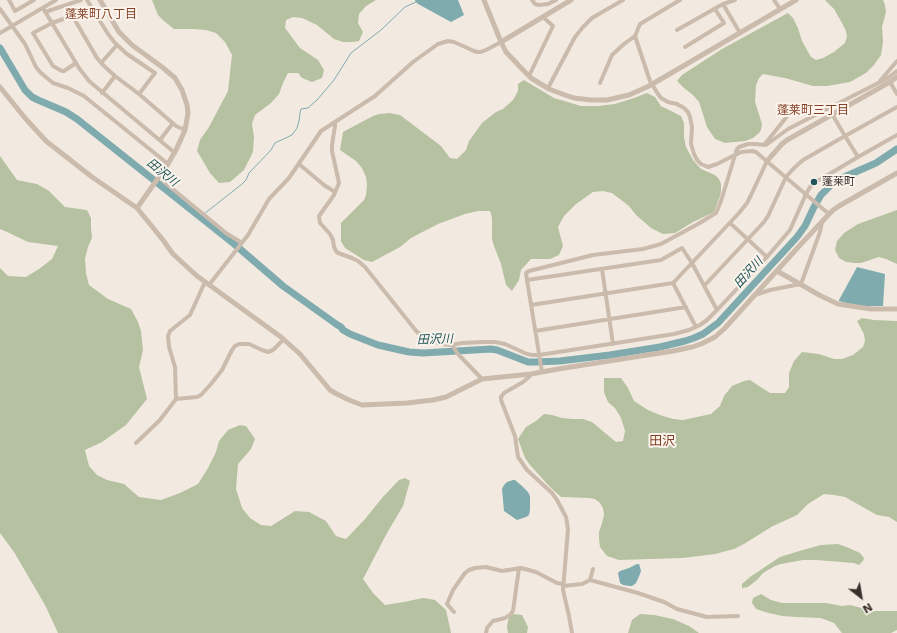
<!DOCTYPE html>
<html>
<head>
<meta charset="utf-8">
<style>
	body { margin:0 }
	#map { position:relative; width:897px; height:633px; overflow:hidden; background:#f2eae0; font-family:"DejaVu Sans",sans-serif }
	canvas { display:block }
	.north { position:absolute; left:841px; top:577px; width:40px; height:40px; -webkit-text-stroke:3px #faf4ec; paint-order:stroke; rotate:149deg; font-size:11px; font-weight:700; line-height:16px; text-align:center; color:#392f2a }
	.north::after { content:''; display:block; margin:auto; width:14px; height:18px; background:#392f2a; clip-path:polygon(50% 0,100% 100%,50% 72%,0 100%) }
</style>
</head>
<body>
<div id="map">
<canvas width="897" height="633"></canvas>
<div class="north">N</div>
</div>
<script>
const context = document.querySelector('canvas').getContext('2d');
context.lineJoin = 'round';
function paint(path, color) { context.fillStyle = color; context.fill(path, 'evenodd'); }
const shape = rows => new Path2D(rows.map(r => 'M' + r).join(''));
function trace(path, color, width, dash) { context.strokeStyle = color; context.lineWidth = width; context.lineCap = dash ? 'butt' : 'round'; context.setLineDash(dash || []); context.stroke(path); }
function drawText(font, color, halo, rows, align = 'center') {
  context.font = font + ' "DejaVu Sans","Noto Sans JP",sans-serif'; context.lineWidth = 4; context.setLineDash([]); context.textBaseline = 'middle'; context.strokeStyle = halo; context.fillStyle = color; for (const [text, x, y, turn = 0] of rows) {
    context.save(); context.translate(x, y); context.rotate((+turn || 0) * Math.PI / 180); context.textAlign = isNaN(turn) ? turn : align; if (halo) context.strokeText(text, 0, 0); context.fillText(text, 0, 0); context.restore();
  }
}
paint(shape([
	[152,0,376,0,366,6,359,14,358,23,363,32,359,41,353,42,343,42,334,39,317,25,302,18,293,17,286,20,285,28,300,48,318,60,324,70,322,78,312,82,302,78,298,73,288,73,283,83,279,94,271,103,255,115,252,124,254,137,253,152,244,170,230,182,219,183,210,173,197,151,200,140,209,127,228,91,232,55,225,42,216,33,206,30,193,29,174,29,164,21,158,15],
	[825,0,883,0,885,5,886,12,882,27,883,42,881,55,874,65,866,73,850,82,827,86,813,86,785,78,763,74,759,78,756,85,755,102,762,124,761,130,759,133,753,138,745,141,725,143,715,139,707,127,699,102,693,95,684,88,677,81,682,75,722,49,788,13,793,18,798,28,802,41,811,57,816,60,823,58,834,52,845,43,847,37,846,31,842,23,834,9],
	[524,80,554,98,581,106,598,106,615,104,634,98,647,93,655,97,661,106,681,116,684,123,684,137,686,147,693,160,701,169,715,175,719,179,721,184,721,191,720,196,714,212,693,222,675,233,663,234,651,228,636,215,629,206,612,193,603,191,593,192,576,204,564,216,558,227,563,246,559,255,550,259,531,259,521,270,519,280,512,291,506,285,501,264,494,246,492,239,492,218,490,211,478,211,465,214,438,224,411,238,400,247,372,262,364,260,345,248,341,241,341,223,364,200,366,195,367,185,366,177,362,168,356,161,340,150,343,132,373,116,379,114,390,113,400,115,441,146,450,158,457,159,466,150,469,141,482,123,496,112,503,109,513,100,518,91,518,84],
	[0,156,17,180,37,184,49,191,65,207,87,210,91,218,91,228,92,238,88,247,85,259,86,273,89,285,108,299,131,309,138,322,141,331,143,350,139,367,147,399,126,425,102,442,85,450,89,466,97,475,107,480,124,484,139,497,161,500,180,493,198,484,208,468,216,452,219,441,228,430,240,425,246,426,255,439,251,449,238,464,236,489,242,508,250,518,261,525,271,526,295,511,309,512,326,521,336,536,346,539,365,519,382,498,399,480,405,478,410,481,403,506,387,533,363,579,373,593,385,605,404,602,423,598,435,600,446,610,451,633,58,633,45,605,14,552,0,533,0,268,8,276,26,277,39,269,52,259,58,246,28,242,5,231,0,229],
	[897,210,897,264,886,259,879,257,861,263,855,263,846,262,839,258,835,250,837,241,844,233,858,224],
	[862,318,874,320,897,321,897,522,889,517,877,515,845,497,834,495,824,494,808,504,797,515,771,527,744,544,734,549,715,554,683,558,619,560,607,556,600,547,599,539,599,532,602,523,604,515,603,508,600,503,595,499,589,498,561,497,550,487,530,465,525,458,518,439,526,427,536,421,544,414,552,415,562,418,572,419,583,419,592,422,616,442,623,441,625,431,621,418,615,408,608,402,604,392,604,378,621,378,628,388,634,401,648,410,660,415,673,419,683,420,711,414,720,406,724,396,732,386,744,381,750,380,759,386,770,393,785,393,789,387,789,373,794,361,802,352,819,354,834,359,842,359,853,355,863,347,865,341,864,334,857,321],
	[838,544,849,548,860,553,864,558,863,561,859,565,854,563,816,560,803,560,781,564,775,566,763,573,757,580,748,587,742,588,742,584,750,577,780,557,796,552,821,545],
	[761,594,771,600,782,603,826,603,842,606,850,605,873,611,897,611,897,630,891,633,842,633,834,623,821,618,797,617,782,616,765,612,756,609,752,603,753,598],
	[513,614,522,615,528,627,527,633,508,633,507,626,509,617],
	[640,614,654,615,673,619,689,626,699,633,628,633,632,620]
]), '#b5c1a0');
paint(shape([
	[415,0,458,0,464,15,451,22,418,4,415,1],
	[857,267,885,274,883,306,857,306,839,301,839,300],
	[513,480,515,480,522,486,528,492,530,496,530,510,529,515,526,517,517,520,504,511,502,489,504,485,507,482],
	[637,564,639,564,640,567,641,571,640,574,636,583,632,586,630,586,623,585,620,583,618,573,620,571,629,568]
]), '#7fabaf');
trace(shape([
	[204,214,242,184,246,180,249,173,271,150,275,143,292,135,297,128,299,121,300,113,301,109,308,108,317,100,334,80,351,53,381,30,405,7,416,2]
]), '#7fabaf', 1);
trace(shape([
	[0,48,25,90,32,97,38,100,66,112,77,119,233,243,283,286,336,324,341,327,343,330,350,334,378,345,409,352,423,353,491,349,497,350,528,362,535,362,560,361,610,355,660,347,685,341,694,338,703,334,718,323,797,237,805,226,814,207,821,195,835,181,876,163,897,149]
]), '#7fabaf', 7);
trace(shape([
	[9,0,15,11,34,0],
	[87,0,108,34,115,43,127,54,155,73,139,94],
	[532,0,535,4,539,5,548,4,556,0],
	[680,0,640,24,635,36,650,81,658,94,661,98,668,102,677,104,684,108,688,112,690,117,692,127,691,144,694,154,697,160,701,164,708,167,717,164,741,152,752,151,756,152,829,214],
	[774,0,780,9],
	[723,4,740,33],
	[43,8,79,68,89,81,175,153],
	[0,9,25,44,36,67,41,73,53,83,68,88,84,96,168,164],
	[45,12,81,0],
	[72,15,97,58,102,64,115,76,139,94,176,126,185,130],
	[677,30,723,4,735,0],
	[0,33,56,0],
	[685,47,724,23,715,9],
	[76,63,64,71,62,71,53,66,33,33,52,23,92,9],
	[101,63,117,45],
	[529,76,553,26,543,17],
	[880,81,897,61],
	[890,82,897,94],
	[600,83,612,55,624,44,635,36],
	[548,88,575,37,583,27,592,18,623,0],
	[102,93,115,76],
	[897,107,845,136,858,157,897,135],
	[335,122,335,126,332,145,332,151,339,183,334,195,319,216,320,223,330,234,333,240,334,247,336,251,338,253,352,258,358,261,365,267,417,332,427,338,440,344,451,345,462,343,484,342,495,342,505,344,527,354,532,355,539,355,674,334,689,330,700,325,707,320,717,310,767,257,790,230,806,194,810,187,815,182,821,179,858,157],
	[160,140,173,123],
	[764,145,789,114,798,107,803,105,833,106],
	[299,164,324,185,335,192],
	[163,181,226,233,242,243],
	[730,223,767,257],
	[602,269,613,344],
	[527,280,661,260,682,248,692,263,717,310],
	[673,283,696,327],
	[209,285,248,235,269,199,289,178,321,131,375,96,413,62,438,44,448,41,454,42,474,51,477,52,481,52,488,49,501,42],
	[704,286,764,222,768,216,786,177,793,169,803,160,845,136,832,114],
	[755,295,770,290,801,284,812,254,820,232,822,222],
	[531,305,673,283,739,213,747,203,752,193,767,161],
	[535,331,686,307],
	[452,345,458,354,482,379],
	[542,372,527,280,526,273,529,271,593,255,643,249,661,244,698,224,716,213,721,201,736,152,737,149,739,147,748,144,754,144,766,145,788,129,888,78,897,71],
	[531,374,529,377,523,382,504,393,501,397,501,400,515,436,518,457,527,470,552,493,557,500,566,517,568,529,563,590,569,616,572,633],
	[176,399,197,397,201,395,211,384,222,370,232,350,235,346,239,344,249,344,262,350,268,352,271,351,274,349,284,339],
	[136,443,160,420,176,399,175,367,169,347,168,336,170,331,190,315,205,282],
	[590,580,638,593,664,602,677,609,707,617,738,616],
	[563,586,582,584,590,580,593,569],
	[454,612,447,604,453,590,465,573,469,570,475,568,486,567,502,571,521,568,536,572,557,583,563,584],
	[486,633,487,628,493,621,505,618,510,615,513,611,519,568]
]), '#cabbac', 4);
trace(shape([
	[100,0,119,32,132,45,162,67,175,78,182,90,187,105,188,113,185,130,177,148,168,164,137,208],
	[484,0,501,42,571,0],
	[501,42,506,52,525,72,531,78,549,89,565,95,574,98,591,100,607,100,629,95,649,86,796,0],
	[0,87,25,118,46,141,92,177,137,208,163,240,173,254,197,276,281,337,300,354,330,390,335,393,349,400,362,405,407,403,433,400,446,397,482,379,531,374,558,369,673,351,692,347,701,344,715,337,724,329,802,243,832,211,839,206,897,173],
	[767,161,782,144,787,140,890,82,897,77],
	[777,271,821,296,838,304,871,309,897,309]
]), '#cabbac', 5);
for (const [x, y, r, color] of [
	[814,182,4,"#215459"]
]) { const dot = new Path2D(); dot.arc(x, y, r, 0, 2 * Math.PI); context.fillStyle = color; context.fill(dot); trace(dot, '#faf4ec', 1.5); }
drawText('11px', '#392f2a', '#faf4ec', [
	["蓬莱町",822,182]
], 'left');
drawText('12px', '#853f26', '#faf4ec', [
	["蓬莱町八丁目",101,15],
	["蓬莱町三丁目",813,111]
]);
drawText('italic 12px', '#215459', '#faf4ec', [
	["田沢川",162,173,39],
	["田沢川",749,273,-48],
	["田沢川",435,340,-2]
]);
drawText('13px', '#853f26', '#faf4ec', [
	["田沢",662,442]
]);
</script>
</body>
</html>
